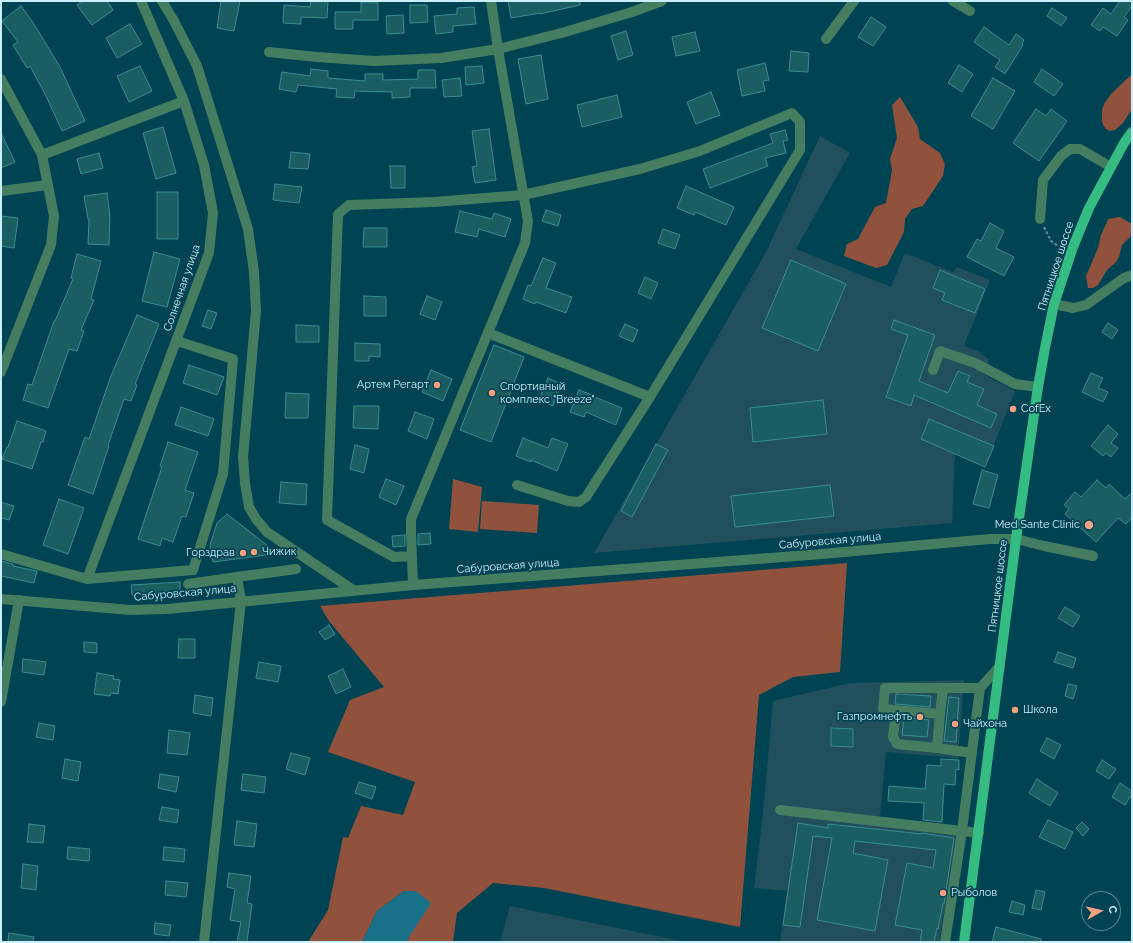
<!DOCTYPE html>
<html>
<head>
<meta charset="utf-8">
<style>
	body { margin:0 }
	#map { position:relative; width:1133px; height:943px; overflow:hidden; background:#004353; font-family:Raleway,sans-serif }
	canvas { display:block }
	.frame { position:absolute; inset:0; border:2px solid #cbeefa; pointer-events:none }
	.north { position:absolute; left:1081px; top:891px; width:40px; height:40px; box-sizing:border-box; background:#004353; border:1px solid #518796; border-radius:50%; rotate:82deg; font-size:11px; font-weight:700; line-height:16px; text-align:center; color:#cbeefa }
	.north::after { content:''; display:block; margin:auto; width:14px; height:18px; background:#f39f82; clip-path:polygon(50% 0,100% 100%,50% 72%,0 100%) }
</style>
</head>
<body>
<div id="map">
<canvas width="1133" height="943"></canvas>
<div class="frame"></div>
<div class="north">С</div>
</div>
<script>
const context = document.querySelector('canvas').getContext('2d');
context.lineJoin = 'round';
function paint(path, color) { context.fillStyle = color; context.fill(path, 'evenodd'); }
const shape = rows => new Path2D(rows.map(r => 'M' + r).join(''));
function trace(path, color, width, dash) { context.strokeStyle = color; context.lineWidth = width; context.lineCap = dash ? 'butt' : 'round'; context.setLineDash(dash || []); context.stroke(path); }
function drawText(font, color, halo, rows, align = 'center') {
  context.font = font + ' Raleway,sans-serif'; context.lineWidth = 3.5; context.setLineDash([]); context.textBaseline = 'middle'; context.strokeStyle = halo; context.fillStyle = color; for (const [text, x, y, turn = 0] of rows) {
    context.save(); context.translate(x, y); context.rotate((+turn || 0) * Math.PI / 180); context.textAlign = isNaN(turn) ? turn : align; if (halo) context.strokeText(text, 0, 0); context.fillText(text, 0, 0); context.restore();
  }
}
paint(shape([
	[820,136,850,153,796,249,891,287,905,253,953,272,957,267,990,280,964,346,980,352,989,360,983,374,1015,391,985,467,955,454,952,523,594,553,766,252],
	[964,680,958,758,886,752,879,826,958,835,939,942,780,942,787,891,754,888,763,813,773,701,850,683],
	[510,906,686,942,500,942]
]), '#214f5c');
paint(shape([
	[1132,74,1132,109,1123,123,1115,130,1109,131,1105,128,1102,122,1102,110,1104,104,1111,94],
	[900,97,918,127,920,139,940,153,945,164,943,176,923,206,912,209,905,219,904,232,887,265,876,268,844,256,847,244,858,239,875,207,886,203,892,170,890,159,897,138,892,105],
	[1120,217,1132,224,1132,231,1130,237,1122,245,1119,257,1116,262,1107,270,1098,285,1093,288,1088,288,1086,276,1098,248,1101,235,1106,224,1108,219],
	[453,479,482,487,478,532,449,529],
	[482,501,539,505,537,533,480,529],
	[847,563,840,672,793,677,759,695,740,927,544,888,493,883,457,913,453,942,407,942,409,937,416,891,404,891,377,911,362,942,308,942,328,910,343,837,348,838,361,806,403,815,415,782,328,752,350,700,384,687,329,621,320,606]
]), '#90523c');
paint(shape([
	[404,891,416,891,431,903,409,937,407,942,362,942,377,911]
]), '#187189');
const building = shape([
	[82,1,107,1,113,10,92,25,77,5,82,1],
	[221,1,240,1,234,31,217,28,221,1],
	[311,1,328,1,327,18,301,17,301,24,283,23,284,5,310,7,311,1],
	[508,1,580,1,580,5,540,14,540,13,511,18,508,1],
	[1120,1,1132,1,1132,6,1124,17,1128,20,1117,36,1103,27,1100,31,1091,25,1103,8,1111,14,1120,1],
	[361,2,378,2,378,20,353,20,353,29,335,29,335,12,361,12,361,2],
	[410,5,427,5,428,22,410,23,410,5],
	[21,6,32,21,60,67,85,121,62,131,46,96,30,66,27,68,13,45,18,42,2,21,21,6],
	[474,7,476,24,453,26,453,32,436,34,434,16,457,14,457,8,474,7],
	[1052,8,1067,18,1061,26,1047,16,1052,8],
	[403,15,404,33,387,34,386,16,403,15],
	[871,17,886,27,873,46,858,37,871,17],
	[130,24,142,44,117,58,106,38,130,24],
	[984,27,1009,45,1016,34,1024,40,1022,44,1023,45,1005,74,995,67,1000,60,974,42,984,27],
	[626,31,633,55,618,60,611,36,626,31],
	[695,32,700,51,676,56,672,37,695,32],
	[791,51,809,53,808,72,789,71,791,51],
	[541,55,548,99,526,104,518,59,541,55],
	[765,63,769,80,763,81,765,91,742,96,737,70,765,63],
	[959,65,973,74,962,92,948,83,959,65],
	[140,66,152,91,129,102,117,76,140,66],
	[482,66,484,83,466,85,465,67,482,66],
	[311,69,328,71,328,78,365,81,365,74,383,74,383,80,418,79,418,70,435,70,436,88,410,88,410,97,392,98,392,92,355,91,354,98,336,97,337,89,298,85,296,92,279,89,282,72,310,76,311,69],
	[1042,69,1063,84,1054,96,1034,82,1042,69],
	[460,78,462,96,444,97,442,80,460,78],
	[993,78,1015,91,993,129,971,116,993,78],
	[711,92,720,115,696,124,687,102,711,92],
	[617,95,622,117,582,127,577,105,617,95],
	[1036,109,1046,116,1051,109,1067,121,1039,161,1013,143,1036,109],
	[163,127,176,173,156,179,143,133,163,127],
	[489,129,496,180,475,183,472,167,477,166,472,131,489,129],
	[785,130,788,140,783,141,786,153,765,158,768,166,710,188,703,169,773,143,770,134,785,130],
	[1,133,15,162,1,168,1,133],
	[291,152,310,154,308,169,289,168,291,152],
	[99,153,103,168,81,174,77,159,99,153],
	[390,166,405,166,405,188,391,188,390,166],
	[275,184,302,187,299,203,273,200,275,184],
	[686,186,734,207,726,225,695,212,694,215,677,208,686,186],
	[157,192,178,192,178,239,157,239,157,192],
	[107,193,110,217,109,245,88,244,89,219,88,219,84,196,107,193],
	[546,210,561,215,558,226,542,221,546,210],
	[460,211,492,219,494,213,511,219,505,237,479,229,477,237,455,232,460,211],
	[1,216,18,218,14,248,1,246,1,216],
	[990,223,1004,231,996,248,1014,257,1004,276,967,257,977,239,981,241,990,223],
	[364,228,387,228,387,247,363,247,364,228],
	[663,229,680,235,675,249,658,243,663,229],
	[154,252,180,259,167,307,142,301,154,252],
	[77,254,101,261,91,299,94,300,81,330,84,331,77,351,69,349,48,408,23,400,28,384,32,385,54,321,55,321,73,279,71,278,77,254],
	[543,258,556,263,546,288,572,297,566,313,536,302,535,304,523,299,528,285,531,286,543,258],
	[791,260,846,284,818,351,762,328,791,260],
	[940,270,985,289,975,313,942,300,945,293,933,288,940,270],
	[645,277,658,283,651,299,638,293,645,277],
	[364,296,386,297,386,316,364,316,364,296],
	[427,296,442,302,435,320,420,314,427,296],
	[208,310,217,313,211,329,202,326,208,310],
	[137,315,159,324,135,384,137,385,131,401,124,399,108,445,109,446,93,494,68,485,85,437,89,439,111,376,137,315],
	[894,320,935,335,919,381,948,393,958,371,970,376,967,382,984,389,977,405,997,414,991,428,914,395,911,406,886,397,908,335,891,329,894,320],
	[1108,323,1118,330,1112,339,1102,332,1108,323],
	[625,324,638,330,633,342,619,336,625,324],
	[296,325,319,326,319,342,296,342,296,325],
	[355,343,380,344,380,357,369,356,369,361,355,361,355,343],
	[494,345,524,357,491,442,460,430,494,345],
	[189,365,224,377,217,395,183,383,189,365],
	[431,370,452,379,443,401,422,392,431,370],
	[1091,373,1103,378,1098,388,1108,392,1103,402,1082,392,1091,373],
	[548,378,561,384,553,406,539,400,548,378],
	[579,390,592,395,592,396,622,408,616,425,586,412,584,417,570,412,579,390],
	[286,393,309,394,308,418,285,418,286,393],
	[823,400,827,434,753,442,750,408,823,400],
	[354,406,379,406,378,429,353,428,354,406],
	[181,407,214,419,208,436,175,425,181,407],
	[415,412,434,419,427,439,408,431,415,412],
	[929,419,994,446,985,467,921,439,929,419],
	[17,421,46,431,43,442,41,442,32,469,2,459,7,447,8,447,17,421],
	[1108,425,1118,434,1111,443,1118,448,1111,457,1106,453,1103,456,1091,446,1108,425],
	[523,438,548,448,552,438,568,444,557,471,531,460,531,462,516,456,523,438],
	[168,442,198,452,185,490,194,493,186,517,182,516,173,542,162,538,160,546,138,539,162,467,160,466,168,442],
	[656,444,668,450,632,517,621,511,656,444],
	[355,445,369,449,364,473,350,469,355,445],
	[982,470,998,475,989,508,973,504,982,470],
	[386,479,404,486,396,505,379,497,386,479],
	[1097,480,1106,488,1109,484,1125,499,1132,492,1132,517,1126,524,1118,518,1096,542,1065,514,1069,509,1064,505,1075,492,1081,497,1097,480],
	[281,482,307,484,306,505,279,503,281,482],
	[830,485,834,516,735,527,731,496,830,485],
	[59,499,84,508,68,554,43,545,59,499],
	[1,502,14,506,9,520,1,518,1,502],
	[227,514,268,546,266,555,213,562,210,545,217,523,227,514],
	[430,533,431,544,418,545,418,534,430,533],
	[405,535,405,546,393,547,392,536,405,535],
	[1,561,13,564,13,566,37,571,34,583,1,576,1,561],
	[180,582,180,591,132,595,131,585,180,582],
	[1065,607,1080,616,1073,627,1058,618,1065,607],
	[329,625,335,634,325,640,319,632,329,625],
	[179,639,195,639,195,658,178,658,179,639],
	[84,642,97,643,97,653,84,652,84,642],
	[1058,652,1076,658,1073,668,1054,662,1058,652],
	[23,659,46,662,44,675,22,672,23,659],
	[259,662,281,666,278,682,256,678,259,662],
	[343,669,351,687,336,694,328,676,343,669],
	[97,673,114,676,113,679,120,680,118,694,111,693,110,696,94,694,97,673],
	[1068,684,1077,686,1073,699,1065,696,1068,684],
	[896,694,931,696,930,707,895,704,896,694],
	[195,695,213,698,211,716,193,713,195,695],
	[949,697,959,698,956,742,944,741,949,697],
	[904,717,929,720,927,737,902,735,904,717],
	[39,723,55,726,53,740,36,737,39,723],
	[831,728,853,729,853,747,831,746,831,728],
	[169,730,190,733,187,755,167,753,169,730],
	[1047,738,1061,745,1054,759,1040,751,1047,738],
	[291,753,310,758,305,775,286,769,291,753],
	[65,759,81,762,78,781,62,778,65,759],
	[941,759,959,760,959,770,956,769,955,785,944,784,942,822,923,820,924,803,888,801,889,786,925,789,927,765,941,766,941,759],
	[1102,760,1116,769,1109,779,1096,771,1102,760],
	[160,774,179,777,176,792,158,788,160,774],
	[243,774,266,777,264,793,241,790,243,774],
	[1037,779,1058,793,1050,806,1029,793,1037,779],
	[359,782,376,787,372,799,355,793,359,782],
	[1120,783,1132,791,1132,794,1125,805,1112,797,1120,783],
	[162,807,179,810,177,823,159,820,162,807],
	[1048,820,1073,832,1065,849,1039,837,1048,820],
	[237,821,257,824,254,847,234,845,237,821],
	[1082,822,1089,829,1083,836,1076,828,1082,822],
	[798,823,828,828,828,824,922,834,922,833,954,838,944,904,943,904,938,929,937,928,934,942,920,942,922,930,895,925,907,863,933,868,936,850,855,841,853,853,888,860,875,931,817,920,832,838,813,836,800,927,783,925,798,823],
	[29,824,45,826,43,843,27,842,29,824],
	[68,847,90,849,89,861,67,859,68,847],
	[164,847,185,849,184,862,163,860,164,847],
	[23,864,38,866,36,890,21,888,23,864],
	[229,873,251,876,247,903,252,904,247,942,237,942,241,922,230,920,235,889,227,887,229,873],
	[166,881,188,883,186,897,165,895,166,881],
	[1036,890,1045,892,1041,910,1032,908,1036,890],
	[1012,901,1025,905,1023,915,1009,912,1012,901],
	[155,923,171,925,169,936,154,934,155,923],
	[996,927,1041,939,1041,942,992,942,996,927],
	[9,933,34,937,33,942,8,942,9,933]
]);
paint(building, '#1b5e61');
trace(building, '#388d92', 1);
trace(shape([
	[1044,227,1051,241,1062,249]
]), '#5b909e', 2, [3, 2]);
trace(shape([
	[162,1,174,21,197,66,248,229,254,272,256,311,243,457,245,483,249,507,256,519,267,532,353,590],
	[953,1,970,11],
	[826,39,854,1],
	[269,52,317,57,374,61,441,58,498,49,565,32,632,12,662,1],
	[1,79,42,155,54,216,51,245,1,372],
	[42,155,184,101],
	[1,191,48,185],
	[1040,219,1043,180,1061,156,1070,149,1080,149,1111,167],
	[1054,304,1073,308,1086,305,1124,278,1132,275],
	[933,370,940,351,975,363,1015,384,1038,387],
	[517,485,568,501,579,502,586,497,650,397],
	[1,554,87,579,193,570,223,474,233,359,177,341],
	[412,556,394,557,327,520,338,214,349,205,434,202,523,195,640,169,700,151,792,113,800,122,800,150,650,397,488,333],
	[237,577,296,569],
	[87,579,209,253,213,213,204,165,184,101,141,1],
	[188,584,237,577,241,601,204,942],
	[413,585,411,532,411,519,525,243,528,221,498,49,491,1],
	[1,599,131,610,167,609,413,585,810,555,990,539,1016,539,1044,546,1093,556],
	[1,702,19,600],
	[896,710,893,737,897,744,937,748,972,753],
	[940,714,943,688],
	[937,748,940,714,883,709,885,688,980,688,1000,666],
	[780,810,962,831,945,942],
	[979,833,962,831,980,688]
]), '#447d60', 10);
trace(shape([
	[964,942,1016,539,1038,387,1045,348,1054,304,1073,247,1089,208,1124,143,1132,132]
]), '#35bc82', 10);
for (const [x, y, r, color] of [
	[437,385,4,"#f39f82"],
	[492,393,4,"#f39f82"],
	[1013,409,4,"#f39f82"],
	[1089,525,5,"#f39f82"],
	[254,552,4,"#f39f82"],
	[243,553,4,"#f39f82"],
	[1015,710,4,"#f39f82"],
	[920,717,4,"#f39f82"],
	[955,724,4,"#f39f82"],
	[943,893,4,"#f39f82"]
]) { const dot = new Path2D(); dot.arc(x, y, r, 0, 2 * Math.PI); context.fillStyle = color; context.fill(dot); trace(dot, '#004353', 1.5); }
drawText('11px', '#cbeefa', '#004353', [
	["Пятницкое шоссе",1056,266,-72],
	["Солнечная улица",182,288,-71],
	["Сабуровская улица",830,541,-5],
	["Сабуровская улица",508,566,-4],
	["Пятницкое шоссе",998,586,-83],
	["Сабуровская улица",185,593,-5]
]);
drawText('11px', '#cbeefa', '#004353', [
	["Артем Регарт",429,385,"right"],
	["Спортивный",500,387],
	["комплекс \"Breeze\"",500,400],
	["CofEx",1021,409],
	["Med Sante Clinic",1080,525,"right"],
	["Чижик",262,552],
	["Горздрав",235,553,"right"],
	["Школа",1023,710],
	["Газпромнефть",912,717,"right"],
	["Чайхона",963,724],
	["Рыболов",951,893]
], 'left');
</script>
</body>
</html>
